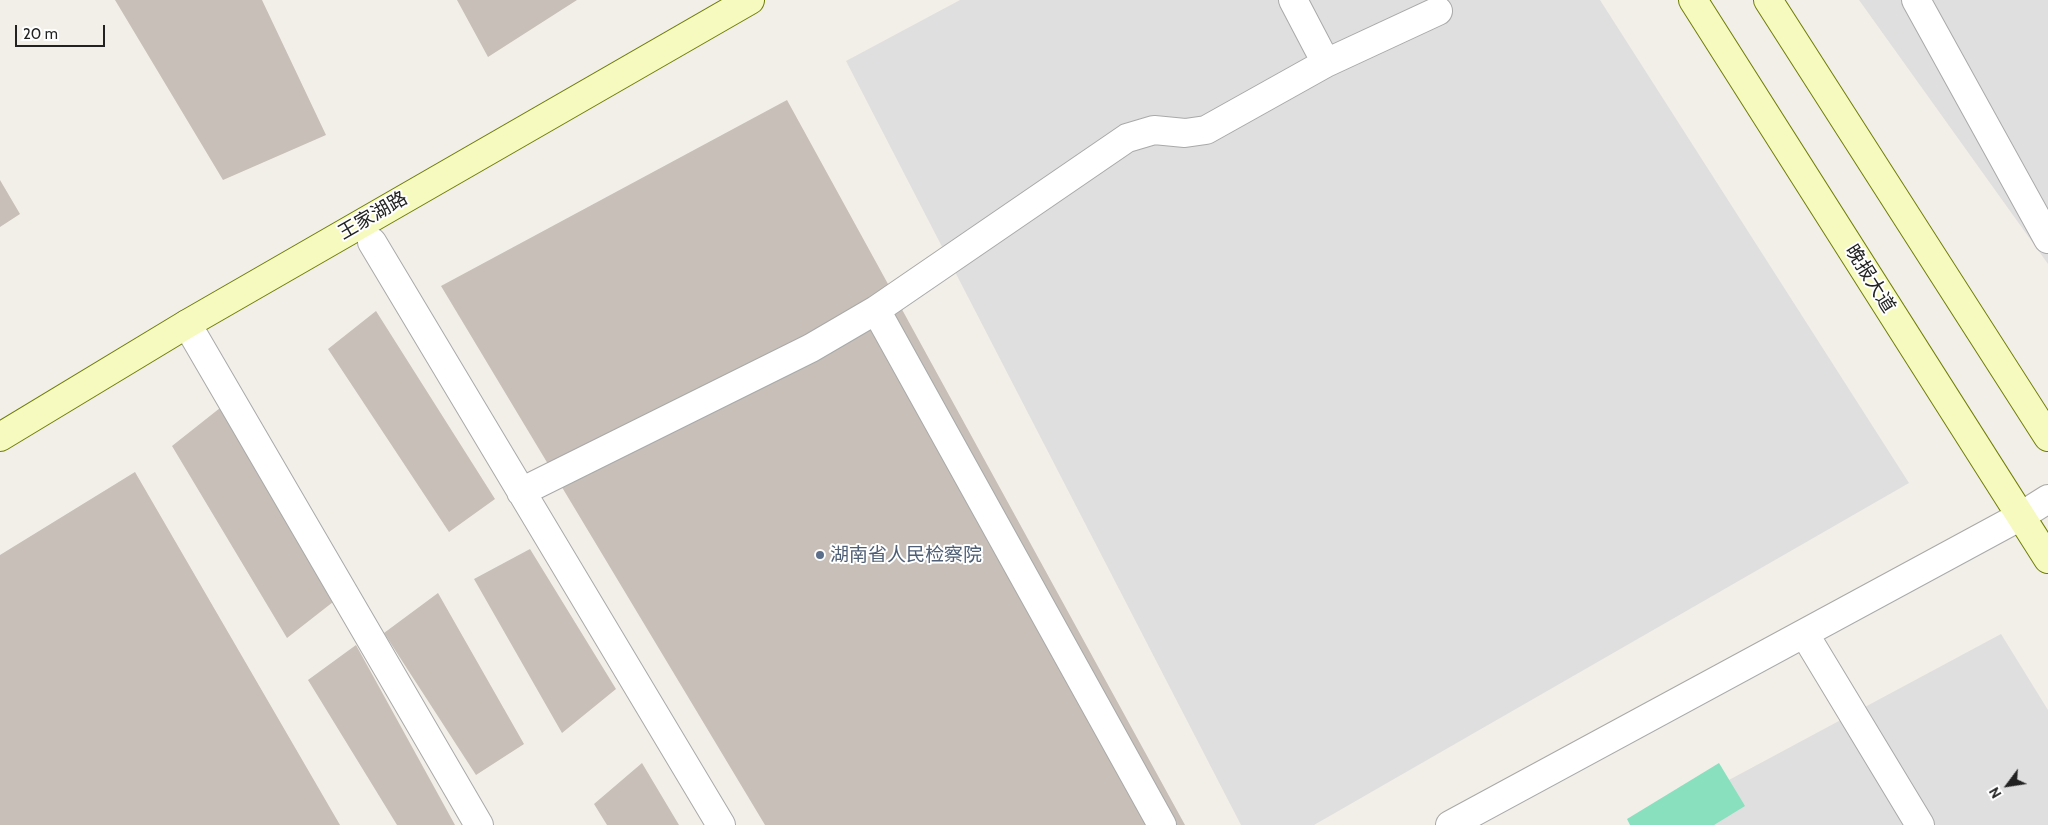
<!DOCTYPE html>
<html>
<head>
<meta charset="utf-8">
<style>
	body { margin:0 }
	#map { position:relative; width:2048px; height:825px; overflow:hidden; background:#f2efe9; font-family:Cabin,sans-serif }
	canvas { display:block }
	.north { position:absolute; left:1983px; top:760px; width:50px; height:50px; -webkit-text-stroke:4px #fff; paint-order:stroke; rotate:239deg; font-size:14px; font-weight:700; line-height:20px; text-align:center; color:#222 }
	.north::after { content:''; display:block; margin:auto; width:18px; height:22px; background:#222; clip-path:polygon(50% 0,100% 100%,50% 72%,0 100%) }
	.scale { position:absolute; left:15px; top:25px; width:90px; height:22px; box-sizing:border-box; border:2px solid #222; border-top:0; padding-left:6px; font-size:15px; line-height:18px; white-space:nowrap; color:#222; -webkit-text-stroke:4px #fff; paint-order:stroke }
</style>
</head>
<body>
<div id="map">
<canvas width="2048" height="825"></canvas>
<div class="north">N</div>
<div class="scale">20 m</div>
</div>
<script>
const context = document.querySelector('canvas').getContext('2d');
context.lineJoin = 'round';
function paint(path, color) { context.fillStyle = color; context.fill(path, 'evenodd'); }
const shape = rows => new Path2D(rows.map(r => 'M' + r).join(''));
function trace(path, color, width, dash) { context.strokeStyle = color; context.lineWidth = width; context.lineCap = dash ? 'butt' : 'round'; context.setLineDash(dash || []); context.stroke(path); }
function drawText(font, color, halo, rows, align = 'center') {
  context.font = font + ' Cabin,"Noto Sans SC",sans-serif'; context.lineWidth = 4; context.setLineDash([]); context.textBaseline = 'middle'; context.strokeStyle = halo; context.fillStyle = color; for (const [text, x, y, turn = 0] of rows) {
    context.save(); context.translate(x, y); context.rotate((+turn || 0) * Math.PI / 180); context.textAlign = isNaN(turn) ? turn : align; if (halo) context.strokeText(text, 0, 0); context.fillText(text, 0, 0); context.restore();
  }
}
paint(shape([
	[960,0,1600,0,1909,483,1314,825,1241,825,846,61],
	[1859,0,2048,0,2048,264],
	[2001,634,2048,710,2048,825,1645,825]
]), '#e0dfdf');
paint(shape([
	[1719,763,1745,806,1714,825,1630,825,1627,819]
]), '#88e0be');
paint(shape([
	[115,0,262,0,326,135,223,180],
	[457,0,577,0,488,57],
	[787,100,1185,825,765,825,441,286],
	[0,180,20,214,0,227],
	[376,311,495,499,449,532,328,349],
	[220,408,333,602,287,638,172,446],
	[135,472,340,825,0,825,0,555],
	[530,549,616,689,562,733,474,579],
	[438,593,524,744,476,775,384,633],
	[356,645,455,825,397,825,308,680],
	[642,763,679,825,607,825,594,804]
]), '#c7bfb8');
const street = shape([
	[1293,0,1326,63],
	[1916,0,2048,239],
	[372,242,721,825],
	[876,310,1162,825],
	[187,324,479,825],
	[521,492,811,348,876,310,1127,138,1154,130,1185,133,1206,130,1326,63,1438,11],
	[1810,643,1920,825],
	[1450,825,2021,516,2048,499]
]);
const secondary = shape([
	[1693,0,2048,559],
	[1768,0,2048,437],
	[0,437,187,324,750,0]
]);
trace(street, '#a9a9a9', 30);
trace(secondary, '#707d05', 30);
trace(street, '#fff', 28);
trace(secondary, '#f7fabf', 28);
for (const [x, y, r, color] of [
	[820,555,5,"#5c6f8a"]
]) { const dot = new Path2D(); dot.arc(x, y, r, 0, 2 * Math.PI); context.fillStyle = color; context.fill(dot); trace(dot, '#fff', 2); }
drawText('19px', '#222', '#fff', [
	["王家湖路",373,216,-30],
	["晚报大道",1870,279,58]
]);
drawText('19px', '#4e5e75', '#fff', [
	["湖南省人民检察院",830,555]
], 'left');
</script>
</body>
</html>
